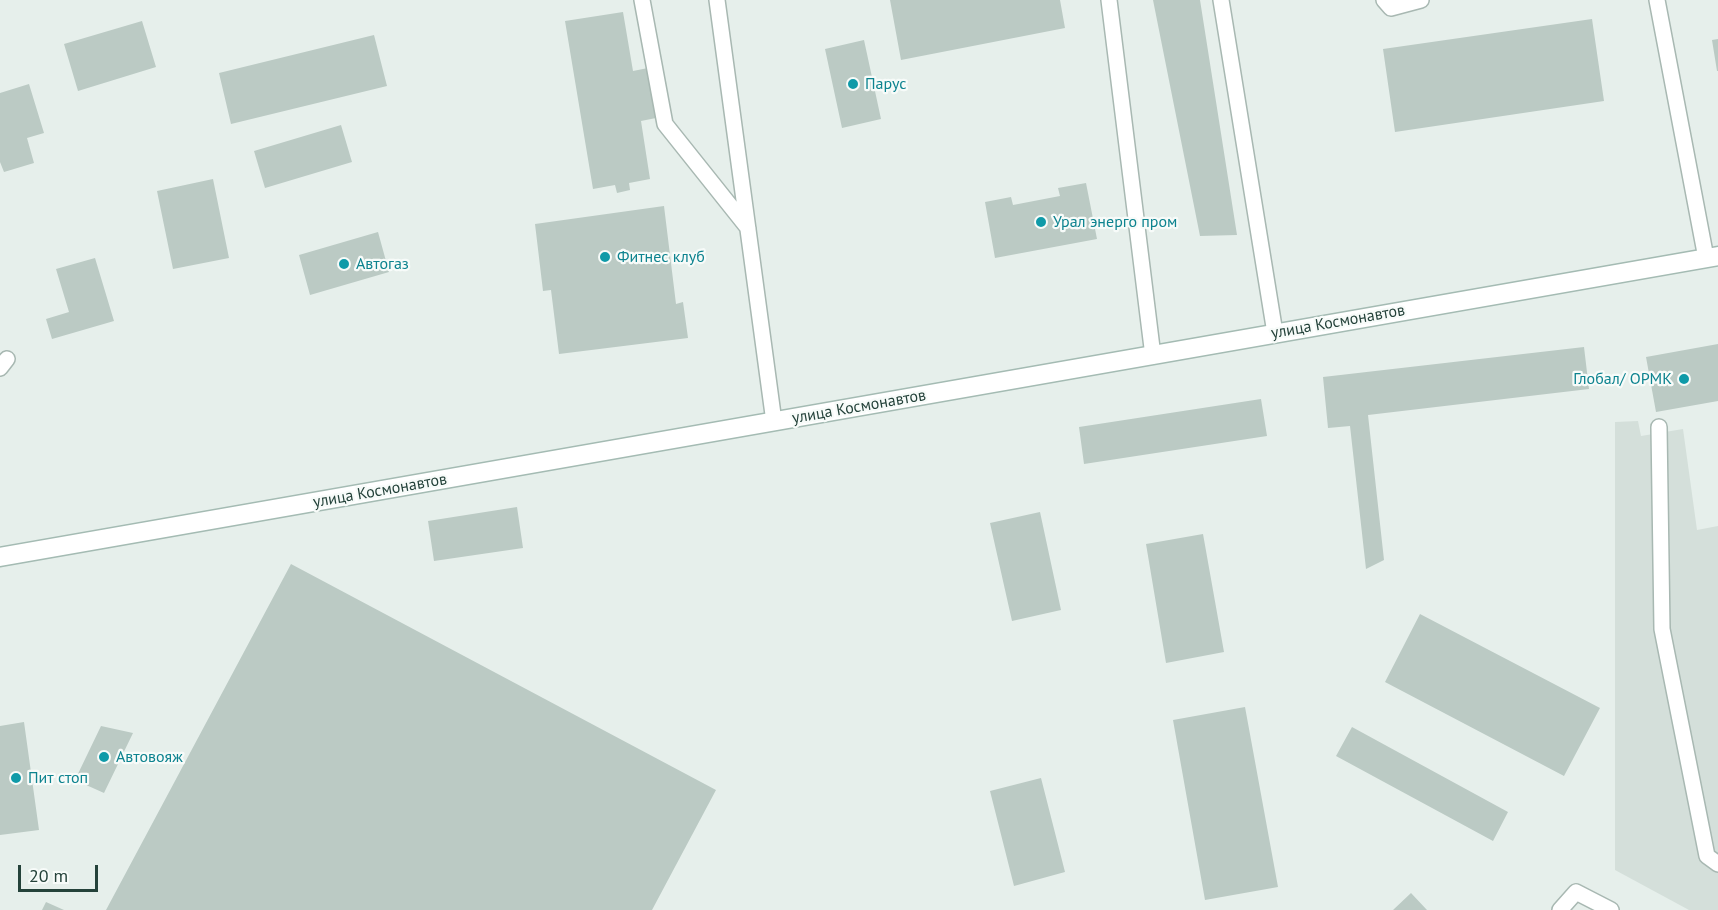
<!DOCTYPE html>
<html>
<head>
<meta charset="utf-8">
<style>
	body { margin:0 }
	#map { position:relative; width:1718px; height:910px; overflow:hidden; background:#e6efeb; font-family:"PT Sans",sans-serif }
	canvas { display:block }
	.scale { position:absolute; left:18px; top:865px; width:80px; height:27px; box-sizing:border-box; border:3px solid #24423a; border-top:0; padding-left:8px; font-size:18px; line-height:21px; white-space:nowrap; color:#24423a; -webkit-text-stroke:4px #f7fbf9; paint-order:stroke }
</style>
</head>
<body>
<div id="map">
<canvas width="1718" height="910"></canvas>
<div class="scale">20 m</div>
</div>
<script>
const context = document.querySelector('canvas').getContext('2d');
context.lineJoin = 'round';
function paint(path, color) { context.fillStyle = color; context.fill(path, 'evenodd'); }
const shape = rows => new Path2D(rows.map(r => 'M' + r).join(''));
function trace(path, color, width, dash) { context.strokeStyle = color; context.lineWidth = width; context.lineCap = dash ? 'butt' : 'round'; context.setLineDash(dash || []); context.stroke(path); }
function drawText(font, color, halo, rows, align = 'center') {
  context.font = font + ' "PT Sans",sans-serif'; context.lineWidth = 4.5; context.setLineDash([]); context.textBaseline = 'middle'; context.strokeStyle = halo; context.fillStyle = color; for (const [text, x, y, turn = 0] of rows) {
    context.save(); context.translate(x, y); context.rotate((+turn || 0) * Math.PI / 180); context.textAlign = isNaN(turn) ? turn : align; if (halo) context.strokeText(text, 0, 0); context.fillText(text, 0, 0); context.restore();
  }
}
paint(shape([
	[1638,421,1641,436,1683,429,1697,530,1718,526,1718,910,1689,910,1615,870,1615,422]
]), '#d4dfda');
paint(shape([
	[890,0,1060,0,1065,28,901,60],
	[1153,0,1200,0,1237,235,1200,236],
	[623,12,633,71,648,68,656,118,641,121,650,179,629,183,630,190,617,193,615,185,593,189,565,21],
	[1592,19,1604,101,1395,132,1383,49],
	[142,21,156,67,78,91,64,44],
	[374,35,387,86,231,124,219,73],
	[1718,39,1718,71,1717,71,1712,40],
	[864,40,881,119,842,128,825,49],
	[29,84,44,133,27,138,34,163,4,172,0,162,0,93],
	[341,125,352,162,265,188,254,151],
	[213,179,229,258,173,269,157,191],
	[1086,183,1097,239,995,258,985,202,1011,197,1013,205,1060,196,1058,188],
	[664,206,676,304,683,302,688,338,559,354,551,290,543,291,535,224],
	[378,232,389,272,310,295,299,255],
	[95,258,114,321,52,339,46,319,69,312,56,269],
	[1718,344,1718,401,1656,412,1646,357],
	[1584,347,1589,389,1368,415,1384,560,1366,569,1350,426,1328,428,1323,377],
	[1261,399,1267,436,1084,464,1079,427],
	[517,507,523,548,434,561,428,521],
	[1040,512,1061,610,1012,621,990,523],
	[1203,534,1224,652,1166,663,1146,544],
	[291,564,716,790,652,910,106,910],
	[1420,614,1600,708,1564,776,1385,682],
	[1245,707,1278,887,1205,900,1173,720],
	[24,722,39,830,0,835,0,726],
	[101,726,133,733,104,793,75,780],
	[1352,727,1508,812,1493,841,1336,756],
	[1041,778,1065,872,1014,886,990,791],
	[1411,893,1427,910,1393,910],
	[46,902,64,910,42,910]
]), '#bbcac4');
const service = shape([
	[642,0,665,124,748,228],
	[717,0,774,422],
	[1109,0,1153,356],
	[1221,0,1275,333],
	[1384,0,1391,8,1421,0],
	[1657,0,1706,258],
	[0,368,7,359],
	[1659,427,1662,629,1707,856,1718,864],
	[1560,910,1576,892,1611,910]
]);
const secondary = shape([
	[0,557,1718,256]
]);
trace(service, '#a8b8b2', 18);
trace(secondary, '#a4bbb3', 21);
trace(service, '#fff', 15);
trace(secondary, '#fff', 18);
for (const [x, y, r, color] of [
	[853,84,6,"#0f9aa8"],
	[1041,222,6,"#0f9aa8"],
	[605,257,6,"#0f9aa8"],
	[344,264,6,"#0f9aa8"],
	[1684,379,6,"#0f9aa8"],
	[104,757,6,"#0f9aa8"],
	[16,778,6,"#0f9aa8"]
]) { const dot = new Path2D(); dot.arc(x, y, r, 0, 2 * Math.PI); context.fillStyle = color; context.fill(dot); trace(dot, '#f7fbf9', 2); }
drawText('16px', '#0d838f', '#f7fbf9', [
	["Парус",865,84],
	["Урал энерго пром",1053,222],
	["Фитнес клуб",617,257],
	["Автогаз",356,264],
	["Глобал/ ОРМК",1672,379,"right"],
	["Автовояж",116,757],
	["Пит стоп",28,778]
], 'left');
drawText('16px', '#24423a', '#f7fbf9', [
	["улица Космонавтов",1338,322,-10],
	["улица Космонавтов",859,407,-10],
	["улица Космонавтов",380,491,-10]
]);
</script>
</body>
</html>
